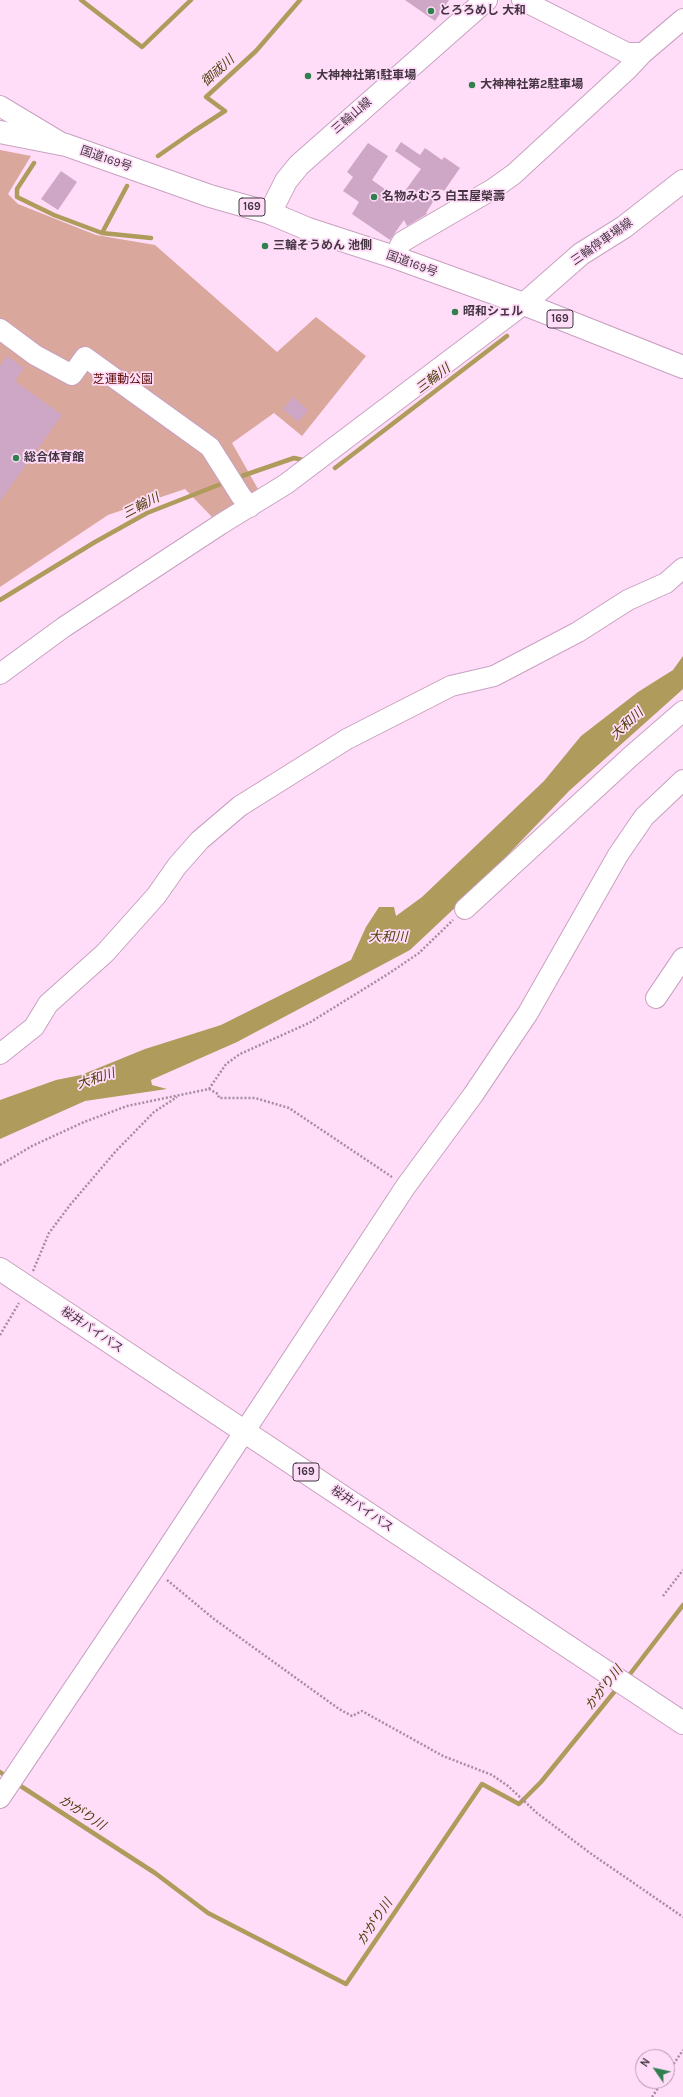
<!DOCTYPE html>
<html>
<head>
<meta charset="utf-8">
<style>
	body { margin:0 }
	#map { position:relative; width:683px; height:2097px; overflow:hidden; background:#ffddf8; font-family:Karla,sans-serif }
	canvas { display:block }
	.north { position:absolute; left:635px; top:2049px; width:40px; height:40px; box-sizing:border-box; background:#ffddf8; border:1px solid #b59aaf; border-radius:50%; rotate:304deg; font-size:11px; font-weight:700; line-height:16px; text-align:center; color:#453542 }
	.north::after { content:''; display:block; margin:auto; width:14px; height:18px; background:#317f4e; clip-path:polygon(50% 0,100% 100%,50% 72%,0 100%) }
</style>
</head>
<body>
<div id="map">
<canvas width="683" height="2097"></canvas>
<div class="north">N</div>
</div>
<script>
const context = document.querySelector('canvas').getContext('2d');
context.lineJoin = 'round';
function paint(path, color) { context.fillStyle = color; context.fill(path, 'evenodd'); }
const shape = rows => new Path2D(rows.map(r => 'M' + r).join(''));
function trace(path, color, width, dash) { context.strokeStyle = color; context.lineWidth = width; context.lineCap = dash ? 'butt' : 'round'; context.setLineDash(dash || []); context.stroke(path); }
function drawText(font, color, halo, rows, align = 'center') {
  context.font = font + ' Karla,"Noto Sans JP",sans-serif'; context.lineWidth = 3.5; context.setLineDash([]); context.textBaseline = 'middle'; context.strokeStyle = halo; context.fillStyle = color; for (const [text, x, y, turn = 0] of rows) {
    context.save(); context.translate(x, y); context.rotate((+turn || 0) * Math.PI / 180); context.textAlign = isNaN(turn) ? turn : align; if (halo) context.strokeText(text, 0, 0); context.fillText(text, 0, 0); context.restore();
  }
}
paint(shape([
	[0,150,31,156,8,194,18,204,96,235,155,245,277,352,316,317,366,356,302,436,274,413,232,443,258,489,212,517,185,489,108,515,0,587]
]), '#daa79c');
paint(shape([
	[683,656,683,689,569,791,477,887,410,950,237,1042,151,1080,152,1085,167,1089,85,1101,0,1139,0,1100,56,1080,81,1075,145,1049,221,1025,351,960,366,927,379,907,394,907,396,916,422,897,544,781,581,736,638,692,673,670]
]), '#af9b5b');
trace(shape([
	[81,0,142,47,191,0],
	[158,156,194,131,225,111,206,97,256,51,300,0],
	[34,163,17,189,17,197,54,215,102,233,151,238],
	[102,233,127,186],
	[335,468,507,336],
	[236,478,294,458,303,460],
	[0,600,95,542,147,513,226,482],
	[627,1678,683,1605],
	[0,1772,9,1778],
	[16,1783,155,1873,208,1913,346,1984,482,1784,519,1804,541,1782,619,1686]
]), '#af9b5b', 4.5);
paint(shape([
	[405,0,449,0,435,21],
	[401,142,420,155,425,148,442,160,444,157,460,168,444,191,441,189,426,213,427,214,407,226,404,220,390,240,352,214,359,202,343,191,353,177,347,172,368,143,388,156,372,180,399,199,421,169,395,151],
	[61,171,77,182,58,210,41,199],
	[7,356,24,368,15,381,62,415,0,501,0,366],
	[293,397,308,410,298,422,283,409]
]), '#cea6c6');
const minor = shape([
	[522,0,627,53,643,53,683,19],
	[0,106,60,142],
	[394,257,402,242,493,189,514,174,627,70,643,53],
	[0,329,35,355,72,375,85,357,210,447,241,496,250,507],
	[0,674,64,627,221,524,286,484,524,304],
	[465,909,630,757,683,711],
	[656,998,683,958],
	[0,1054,34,1027,48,1004,105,953,156,896,177,866,200,840,240,806,347,739,451,686,494,676,578,632,628,600,666,583,683,568],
	[0,1798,154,1569,406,1186,473,1095,528,1013,618,855,644,817,683,780]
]);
const major = shape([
	[270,213,286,181,299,165,486,0],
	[524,304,581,254,624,227,683,181]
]);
const highway = shape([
	[0,132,66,145,210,196,270,213,308,229,394,257,524,304,683,367],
	[0,1269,683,1723]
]);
trace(minor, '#c9a1c1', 22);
trace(major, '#c9a1c1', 24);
trace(highway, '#c9a1c1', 24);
trace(shape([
	[298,249,301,244],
	[209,1089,226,1064,240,1054,309,1023,388,974,419,953,453,920],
	[0,1165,32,1146,84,1122,127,1106,209,1089,218,1094,219,1098,255,1098,289,1108,392,1177],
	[33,1271,49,1233,70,1205,116,1151,154,1112,177,1097],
	[0,1335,19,1303],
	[167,1580,214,1619,339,1709,352,1716,362,1711,443,1756,492,1775,508,1786,537,1813,590,1853,683,1917],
	[663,1596,683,1570],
	[667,2074,683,2050],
	[652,2097,663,2081]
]), '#a58ca0', 2.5, [2, 2]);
trace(minor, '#fff', 20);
trace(major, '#fff', 22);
trace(highway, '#fff', 22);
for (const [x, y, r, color] of [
	[431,11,4,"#317f4e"],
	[308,76,4,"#317f4e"],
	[472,85,4,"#317f4e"],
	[374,197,4,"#317f4e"],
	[265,246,4,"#317f4e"],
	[455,312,4,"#317f4e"],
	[16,458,4,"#317f4e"]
]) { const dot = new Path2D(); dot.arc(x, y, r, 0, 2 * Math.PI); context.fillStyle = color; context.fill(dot); trace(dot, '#ffddf8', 1.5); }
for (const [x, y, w] of [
	[252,207,26],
	[560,319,26],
	[306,1472,26]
]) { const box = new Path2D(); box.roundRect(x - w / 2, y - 9, w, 18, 3); context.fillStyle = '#ffddf8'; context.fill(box); trace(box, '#453542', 1); }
drawText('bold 11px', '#453542', null, [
	["169",252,207],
	["169",560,319],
	["169",306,1472]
]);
drawText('bold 12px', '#453542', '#ffddf8', [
	["とろろめし 大和",439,11],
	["大神神社第1駐車場",316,76],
	["大神神社第2駐車場",480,85],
	["名物みむろ 白玉屋榮壽",382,197],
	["三輪そうめん 池側",273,246],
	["昭和シェル",463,312],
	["総合体育館",24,458]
], 'left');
drawText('12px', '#453542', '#ffddf8', [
	["三輪山線",352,116,-41],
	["国道169号",106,159,19],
	["三輪停車場線",602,242,-35],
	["国道169号",412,264,20],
	["桜井バイパス",92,1330,34],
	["桜井バイパス",362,1509,34]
]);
drawText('12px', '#5c0900', '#ffddf8', [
	["芝運動公園",123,380]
]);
drawText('italic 13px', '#4b3e08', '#ffddf8', [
	["御祓川",218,71,-42],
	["三輪川",433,379,-37],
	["三輪川",141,506,-27],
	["大和川",627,724,-43],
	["大和川",388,937],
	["大和川",96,1079,-18],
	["かがり川",604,1688,-52],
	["かがり川",82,1813,33],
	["かがり川",375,1922,-56]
]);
</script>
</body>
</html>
